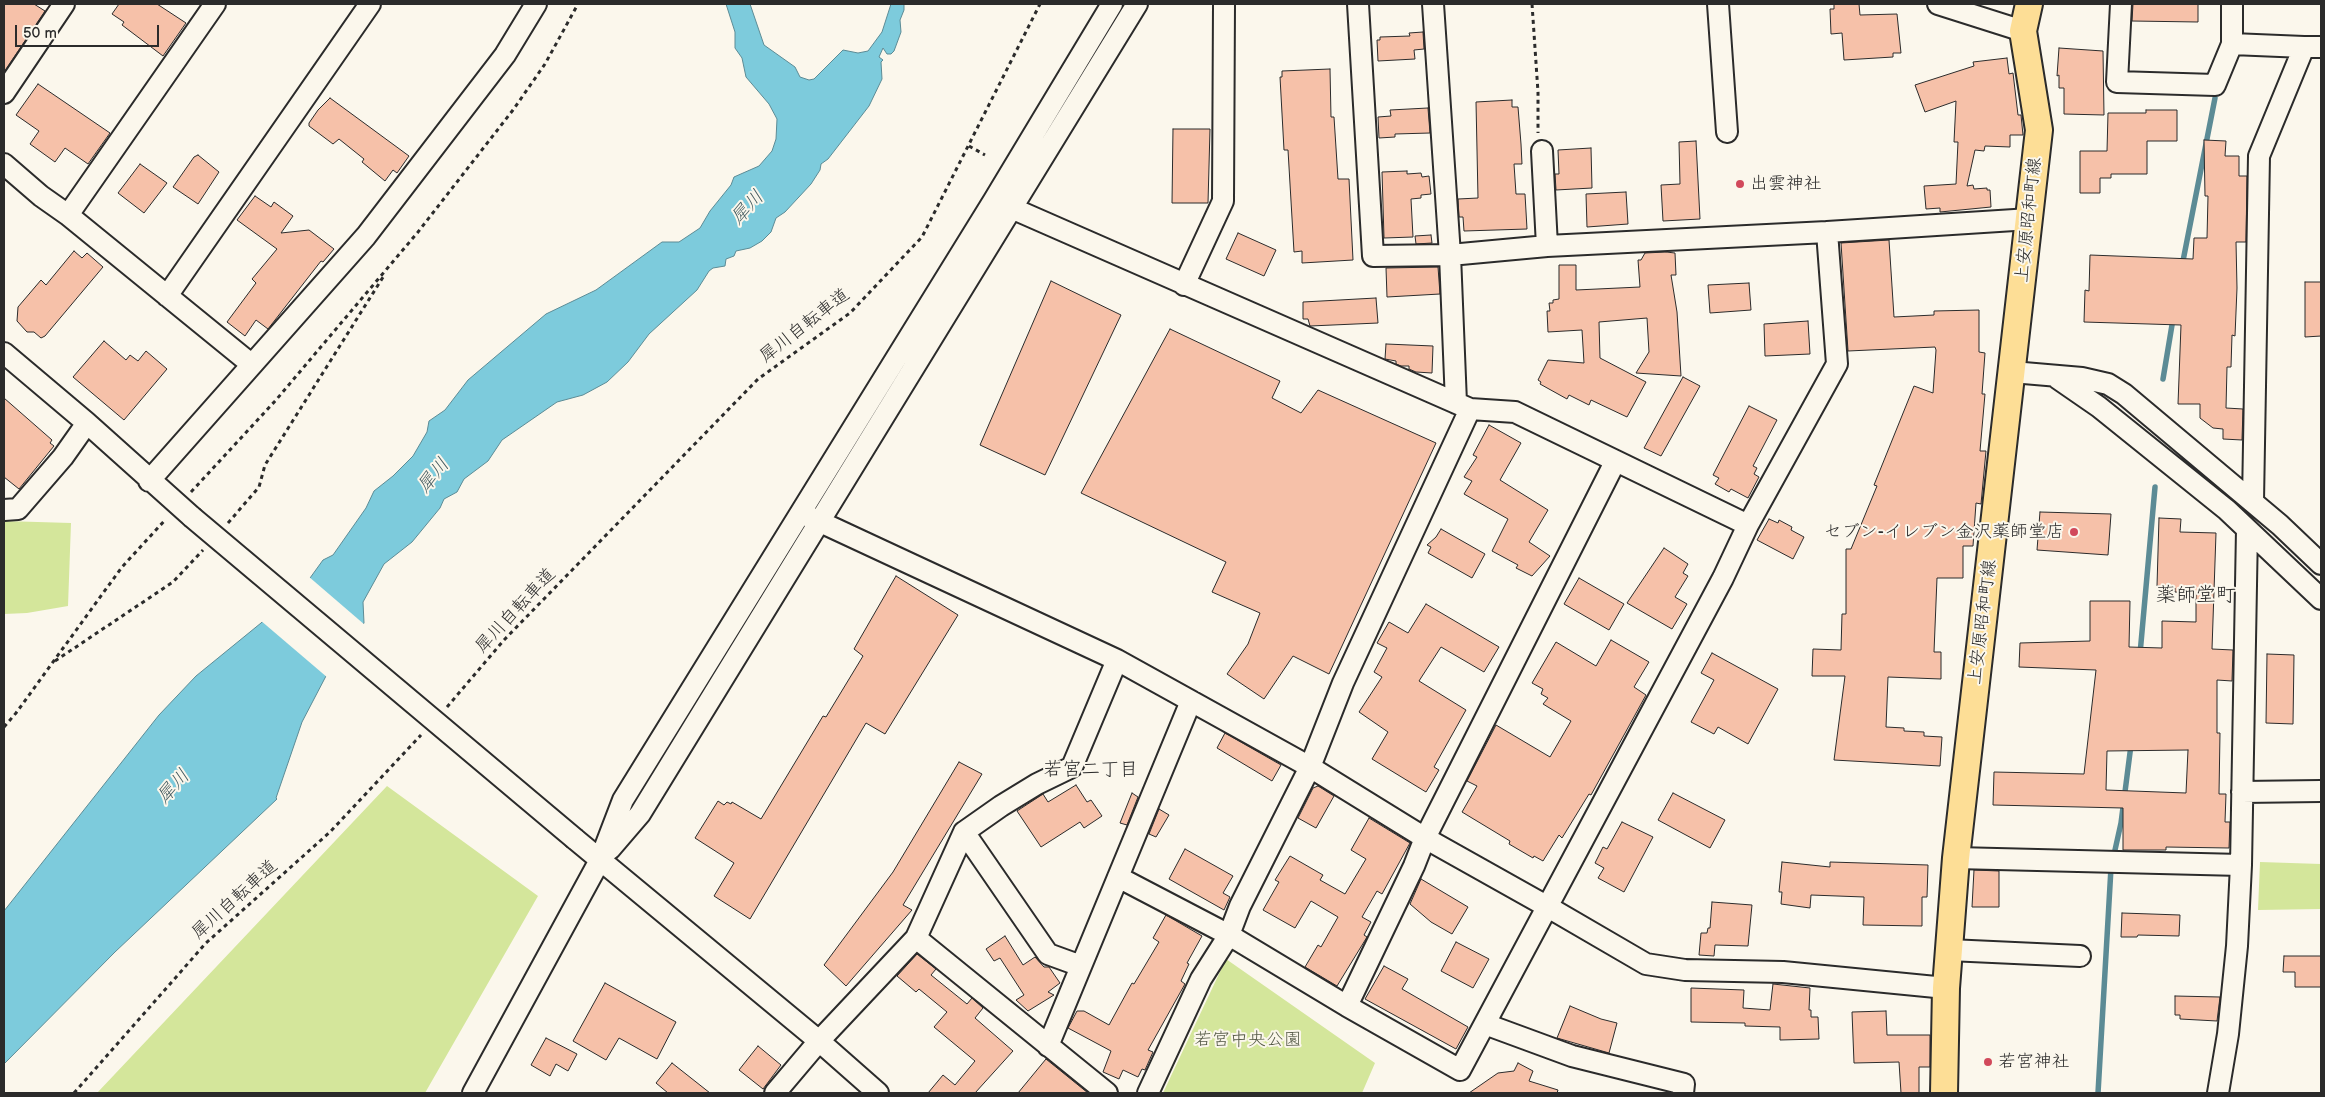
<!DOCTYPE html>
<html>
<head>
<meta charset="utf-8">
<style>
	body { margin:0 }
	#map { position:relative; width:2325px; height:1097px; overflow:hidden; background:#fbf7ec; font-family:"Balsamiq Sans",sans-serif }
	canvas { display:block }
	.frame { position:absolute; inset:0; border:5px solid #2b2b2b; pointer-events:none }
	.scale { position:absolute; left:15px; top:25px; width:144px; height:22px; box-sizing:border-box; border:2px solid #2b2b2b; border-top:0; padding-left:6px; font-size:15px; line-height:18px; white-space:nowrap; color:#2b2b2b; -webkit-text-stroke:4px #fbf7ec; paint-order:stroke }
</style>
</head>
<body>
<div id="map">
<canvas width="2325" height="1097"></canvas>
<div class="frame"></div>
<div class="scale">50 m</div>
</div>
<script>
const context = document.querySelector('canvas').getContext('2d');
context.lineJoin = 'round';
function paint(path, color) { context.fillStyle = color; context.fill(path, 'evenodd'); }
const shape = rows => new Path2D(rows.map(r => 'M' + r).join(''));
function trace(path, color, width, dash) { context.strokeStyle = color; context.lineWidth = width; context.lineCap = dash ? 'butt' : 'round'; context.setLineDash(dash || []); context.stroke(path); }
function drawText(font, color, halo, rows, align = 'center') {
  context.font = font + ' "Balsamiq Sans","Klee One",sans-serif'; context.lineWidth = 4; context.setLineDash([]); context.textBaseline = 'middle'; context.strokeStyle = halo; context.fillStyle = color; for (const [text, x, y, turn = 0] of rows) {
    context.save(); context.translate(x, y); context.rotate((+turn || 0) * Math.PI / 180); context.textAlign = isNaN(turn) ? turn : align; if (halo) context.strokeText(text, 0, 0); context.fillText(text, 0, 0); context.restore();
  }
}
paint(shape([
	[4,521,71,523,68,606,27,613,4,614],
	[387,786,538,896,425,1093,97,1093],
	[2260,862,2321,864,2321,909,2258,910],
	[1226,959,1375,1063,1362,1093,1163,1093]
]), '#d4e69b');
const water = shape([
	[726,4,750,4,764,45,795,67,800,77,809,80,814,79,843,50,858,53,868,51,882,32,891,4,904,4,904,10,900,20,901,32,894,51,891,54,887,54,883,48,879,57,883,60,881,62,882,79,869,106,828,159,821,164,820,170,811,184,785,212,776,218,771,232,762,241,750,248,736,251,734,256,726,259,725,266,713,268,709,271,697,290,649,334,628,362,607,382,583,395,557,402,502,440,488,461,464,479,457,492,444,499,440,508,412,542,384,564,363,602,364,623,326,676,302,722,276,798,277,799,115,952,4,1064,4,911,159,715,196,676,261,623,310,578,323,560,333,555,366,508,374,491,393,476,413,456,427,432,429,421,445,410,468,380,546,314,596,290,662,242,679,242,700,228,710,211,731,185,734,177,759,166,772,151,776,139,777,119,769,104,746,77,742,58,735,48,735,32,726,4]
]);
paint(water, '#7dcbdc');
trace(water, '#5c8b95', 1);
paint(shape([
	[308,576,365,625,328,678,260,620]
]), '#fbf7ec');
trace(shape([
	[2182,266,2215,98],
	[2163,379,2173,319],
	[2140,654,2155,487],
	[2098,1093,2111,868,2121,823,2131,745]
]), '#5c8b95', 5.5);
const building = shape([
	[4,4,34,4,45,11,4,72,4,4],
	[119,4,157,4,186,23,163,56,122,25,124,22,112,14,119,4],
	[1834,4,1859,4,1860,15,1897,14,1901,53,1893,53,1893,57,1844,60,1842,33,1831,34,1830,9,1834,9,1834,4],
	[2133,4,2198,4,2198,22,2132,21,2133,4],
	[1423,32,1424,49,1414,50,1415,59,1378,61,1377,40,1380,40,1380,37,1410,36,1409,33,1423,32],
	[2059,48,2103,51,2104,115,2064,114,2064,88,2059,88,2059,75,2057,76,2059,48],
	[2007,58,2009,74,2013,73,2018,115,2021,115,2023,135,2010,135,2010,147,1985,146,1984,151,1975,150,1967,186,1973,185,1974,189,1987,188,1987,190,1990,190,1991,207,1940,212,1940,208,1926,209,1924,186,1956,184,1958,142,1954,142,1956,101,1925,112,1915,85,1974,66,1973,62,2007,58],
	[1330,69,1331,117,1334,117,1338,179,1349,179,1353,260,1302,263,1302,251,1294,252,1288,150,1284,150,1280,77,1282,77,1282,71,1330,69],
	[38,84,110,133,88,164,65,148,55,162,30,144,39,131,16,115,38,84],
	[330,98,409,156,397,173,393,170,385,181,362,162,364,159,339,139,333,144,309,126,309,123,318,110,330,98],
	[1512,100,1512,107,1518,107,1521,144,1522,164,1514,164,1516,194,1525,194,1527,229,1464,231,1463,217,1459,217,1458,199,1478,198,1476,102,1512,100],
	[1428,108,1430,133,1395,134,1395,137,1379,138,1378,117,1391,116,1390,110,1428,108],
	[2146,110,2177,110,2177,141,2147,141,2147,174,2111,174,2111,178,2100,178,2100,193,2080,193,2080,151,2107,151,2108,113,2146,113,2146,110],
	[1173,129,1210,129,1208,203,1172,203,1173,129],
	[2204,140,2226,141,2225,156,2239,156,2239,176,2247,176,2246,242,2236,242,2237,288,2235,336,2232,335,2231,367,2227,367,2226,408,2243,409,2242,440,2223,439,2223,429,2213,428,2200,418,2200,404,2178,404,2181,325,2084,322,2085,290,2089,291,2090,255,2193,259,2194,238,2207,238,2208,196,2205,196,2204,140],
	[1696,141,1700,219,1663,221,1661,185,1680,184,1679,142,1696,141],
	[1591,148,1592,188,1556,190,1555,174,1559,174,1558,150,1591,148],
	[198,155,219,172,198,204,173,187,194,157,198,155],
	[140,164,167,183,144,213,118,193,140,164],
	[1407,171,1407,174,1421,173,1422,177,1429,176,1431,194,1421,195,1421,198,1411,199,1413,237,1384,238,1382,172,1407,171],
	[1626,192,1628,224,1587,227,1586,194,1626,192],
	[255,196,271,207,274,202,293,216,281,233,309,230,334,249,323,262,321,261,268,329,256,320,245,336,227,322,256,283,252,279,277,249,237,220,255,196],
	[1238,233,1276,250,1264,276,1226,259,1238,233],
	[1431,235,1432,243,1416,244,1415,236,1431,235],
	[1889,240,1894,317,1934,315,1934,311,1979,310,1979,352,1985,353,1982,394,1985,394,1980,451,1986,451,1981,504,1976,503,1973,546,1963,546,1963,578,1937,578,1934,652,1941,652,1941,679,1888,677,1886,727,1904,728,1904,731,1924,732,1924,736,1942,737,1940,766,1834,760,1845,676,1812,676,1813,649,1841,650,1842,614,1846,614,1846,549,1851,549,1877,486,1874,485,1914,386,1933,393,1936,350,1935,347,1848,351,1841,243,1889,240],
	[74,251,82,258,87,253,103,267,45,336,41,338,34,332,27,332,17,321,18,307,41,280,46,285,74,251],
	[1666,252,1675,253,1676,275,1671,275,1677,312,1681,376,1636,373,1649,352,1647,318,1599,322,1600,358,1646,382,1627,417,1591,400,1589,405,1569,395,1567,399,1540,384,1541,382,1538,380,1548,360,1584,363,1582,330,1548,332,1547,311,1550,311,1549,303,1553,303,1553,300,1559,299,1559,265,1576,265,1576,290,1640,287,1638,260,1641,260,1645,253,1666,252],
	[1438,267,1440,294,1387,297,1386,268,1438,267],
	[1051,281,1121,315,1045,475,980,445,1051,281],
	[2305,282,2321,282,2321,336,2305,337,2305,282],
	[1749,283,1751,310,1710,313,1708,285,1749,283],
	[1376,298,1378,323,1310,326,1308,319,1303,319,1303,302,1376,298],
	[1808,321,1810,354,1765,356,1764,324,1808,321],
	[1170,329,1280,381,1272,398,1301,413,1318,390,1436,443,1329,674,1293,656,1264,699,1227,674,1248,644,1260,613,1212,592,1226,562,1081,493,1170,329],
	[104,341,126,360,130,355,138,361,146,351,167,369,124,420,73,377,104,341],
	[1386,344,1433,346,1432,373,1416,372,1409,369,1409,366,1401,366,1396,364,1396,361,1385,359,1386,344],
	[1683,377,1700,386,1661,456,1644,448,1683,377],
	[4,398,52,440,50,443,54,446,19,489,4,477,4,398],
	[1749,406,1777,420,1753,466,1757,468,1754,474,1759,477,1748,498,1731,489,1729,492,1715,484,1719,478,1713,475,1749,406],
	[1489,425,1521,443,1500,480,1548,510,1529,542,1550,556,1532,576,1516,568,1518,565,1492,551,1508,519,1464,494,1472,481,1464,477,1477,457,1473,455,1489,425],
	[2040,512,2111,514,2108,555,2037,550,2040,512],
	[2159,518,2181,519,2180,532,2216,533,2212,649,2233,650,2232,681,2217,680,2217,733,2220,733,2219,794,2226,794,2225,822,2230,822,2229,848,2166,847,2166,850,2123,850,2123,808,1993,805,1994,772,2084,774,2096,670,2019,667,2020,643,2090,641,2090,601,2130,601,2129,647,2162,648,2162,621,2196,622,2196,593,2175,592,2175,588,2157,586,2159,518],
	[2188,750,2186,793,2106,790,2107,751,2188,750],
	[1769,519,1778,523,1779,520,1792,527,1791,530,1804,537,1793,559,1757,540,1769,519],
	[1441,529,1485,554,1472,578,1428,553,1431,547,1427,545,1436,537,1441,529],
	[1664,548,1688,564,1683,573,1688,576,1675,597,1687,604,1672,629,1627,603,1664,548],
	[896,576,958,615,885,734,866,723,750,919,714,896,734,863,695,838,718,801,724,805,727,802,731,804,732,802,761,819,823,716,826,717,863,656,854,649,896,576],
	[1579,578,1624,604,1609,630,1564,604,1579,578],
	[1426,604,1499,647,1484,672,1441,647,1419,681,1466,710,1434,767,1439,770,1426,792,1372,759,1388,732,1359,712,1382,677,1374,672,1387,648,1377,643,1389,622,1408,633,1426,604],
	[1611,640,1649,662,1634,687,1646,695,1591,795,1589,794,1562,838,1559,835,1543,861,1534,856,1533,858,1509,844,1510,841,1462,812,1477,786,1467,781,1496,725,1550,757,1571,721,1543,704,1548,698,1541,694,1543,689,1532,683,1556,642,1596,666,1611,640],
	[1712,653,1778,689,1748,744,1718,727,1714,734,1691,722,1714,680,1701,673,1712,653],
	[2267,654,2294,655,2293,724,2266,723,2267,654],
	[1225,733,1281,765,1272,781,1217,748,1225,733],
	[959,762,982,774,903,905,912,910,846,986,824,965,893,872,959,762],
	[1076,785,1087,802,1091,800,1102,816,1084,828,1080,822,1041,847,1017,811,1043,794,1048,802,1076,785],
	[1318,786,1334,796,1316,828,1298,818,1313,788,1318,786],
	[1132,793,1138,797,1127,825,1120,823,1132,793],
	[1673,793,1725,820,1710,848,1658,820,1673,793],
	[1159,809,1169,815,1156,837,1149,834,1159,809],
	[1369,818,1410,843,1382,894,1377,891,1362,917,1371,922,1364,935,1367,937,1337,986,1305,967,1318,945,1321,947,1338,917,1311,901,1295,928,1263,910,1279,882,1275,880,1290,856,1323,875,1320,880,1345,894,1366,859,1351,850,1369,818],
	[1622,822,1653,837,1624,892,1598,878,1604,868,1595,863,1603,847,1607,849,1622,822],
	[1185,849,1233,876,1223,893,1230,897,1224,910,1169,879,1185,849],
	[1782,862,1830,867,1830,862,1928,865,1927,897,1922,897,1922,926,1863,925,1864,897,1811,895,1810,908,1781,904,1782,892,1779,892,1782,862],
	[1974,870,1999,871,1999,907,1972,907,1974,870],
	[1421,879,1468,907,1452,934,1431,922,1410,904,1421,879],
	[1712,902,1752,905,1748,946,1715,945,1714,956,1699,955,1701,933,1707,933,1708,928,1710,928,1712,902],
	[2122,913,2180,915,2179,936,2138,935,2137,937,2121,937,2122,913],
	[1166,915,1202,936,1187,963,1189,964,1181,981,1185,984,1148,1050,1153,1052,1145,1070,1142,1069,1138,1077,1123,1070,1119,1079,1103,1072,1111,1051,1068,1028,1077,1011,1084,1011,1109,1025,1132,983,1134,984,1159,942,1153,938,1166,915],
	[1005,936,1023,965,1035,957,1044,967,1049,967,1060,983,1048,992,1054,995,1028,1011,1016,1000,1024,995,1000,958,994,961,986,949,1005,936],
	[1456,942,1489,959,1473,988,1441,971,1456,942],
	[917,954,936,969,931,975,967,1004,972,998,983,1008,975,1018,1013,1051,975,1093,928,1093,943,1075,955,1085,975,1061,934,1027,947,1012,919,989,916,992,897,976,917,954],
	[2284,956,2321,956,2321,987,2295,987,2295,972,2283,972,2284,956],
	[1384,966,1408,979,1402,989,1468,1027,1456,1049,1365,999,1384,966],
	[605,983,676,1022,657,1059,619,1038,606,1060,573,1041,605,983],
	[1773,984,1810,988,1809,1010,1811,1010,1811,1017,1818,1017,1819,1039,1780,1040,1780,1027,1745,1026,1745,1023,1691,1022,1691,988,1744,990,1743,1008,1770,1010,1773,984],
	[2175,996,2220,997,2217,1021,2180,1019,2180,1015,2175,1015,2175,996],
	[1570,1006,1601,1019,1617,1023,1609,1053,1557,1038,1570,1006],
	[1886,1011,1887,1035,1930,1035,1930,1067,1919,1067,1919,1093,1901,1093,1899,1062,1854,1063,1852,1012,1886,1011],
	[546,1038,577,1054,568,1071,556,1064,550,1076,531,1065,546,1038],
	[758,1046,781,1065,763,1089,739,1070,758,1046],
	[1046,1059,1088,1093,1018,1093,1046,1059],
	[672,1063,710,1093,668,1093,656,1083,672,1063],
	[1518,1063,1533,1071,1529,1081,1558,1090,1557,1093,1469,1093,1498,1073,1514,1071,1518,1063]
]);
paint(building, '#f6c1a9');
trace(building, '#2b2b2b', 1);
const minor = shape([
	[1358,4,1373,256,1450,255,1547,246,1827,232,2030,219],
	[1433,4,1450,255,1456,403],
	[1718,4,1727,132],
	[1938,4,2023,31],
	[2121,4,2117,82,2215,85,2232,44],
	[2232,4,2232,44,2304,47],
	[4,93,64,4],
	[1542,151,1547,246],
	[4,164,41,196,68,215,251,364],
	[1000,203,1470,409,1515,412,1748,525],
	[68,215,215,4],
	[1184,285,1223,201,1224,4],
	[167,296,370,4],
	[4,353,87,423,192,517],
	[2012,372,2082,378,2108,384,2124,394,2280,525,2321,564],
	[2057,378,2099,407,2227,510,2321,599],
	[149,481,366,236,505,55,536,4],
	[2253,501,2259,156,2304,47,2321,47],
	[4,510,18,509,63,457,87,423],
	[801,513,1117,660,1310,767,1425,838,1548,907,1646,964,1685,970,1783,972,1946,988],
	[2242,792,2321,791],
	[964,832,1048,954,1081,966],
	[575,839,819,1041,878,1093],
	[610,849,640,814,1137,4],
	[1956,858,2241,865],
	[1118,877,1229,935,1347,1006,1460,1070,1723,578,1748,525,1837,364,1827,232],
	[916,938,1107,1093],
	[1949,950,2080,956],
	[1347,1006,1414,866,1425,838,1615,462],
	[1485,1024,1572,1056,1684,1084,1683,1093],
	[1048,1046,1191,701],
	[473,1093,600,860,623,800,994,200,1112,4],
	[775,1093,819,1041,916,938,964,832,1001,806,1037,784,1072,767,1117,660],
	[1148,1093,1201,979,1229,935,1240,906,1310,767,1343,683,1470,409],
	[2218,1093,2228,1034,2237,946,2241,865,2247,529]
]);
const major = shape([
	[1944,1093,1946,988,1956,858,2039,130,2023,31,2029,4]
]);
trace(minor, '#2b2b2b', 24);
trace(major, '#2b2b2b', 30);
trace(shape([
	[1532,4,1538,92,1538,133],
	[969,146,985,155],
	[191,492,276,400,418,232,513,110,545,64,578,4],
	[228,523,259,487,265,465,385,274],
	[55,661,173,582,203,550],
	[447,707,504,640,758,379,850,313,922,237,1040,4],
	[4,727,16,713,122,567,166,519],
	[74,1093,206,943,330,832,421,735]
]), '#2b2b2b', 3, [4, 4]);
trace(minor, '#fbf7ec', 20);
trace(major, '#fdde96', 26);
const minorBridge = shape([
	[192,517,575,839]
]);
trace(minorBridge, '#2b2b2b', 24, []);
trace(minorBridge, '#fbf7ec', 20);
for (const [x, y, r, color] of [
	[1740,184,5,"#d1495b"],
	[2074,532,5,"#d1495b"],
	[1988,1062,5,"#d1495b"]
]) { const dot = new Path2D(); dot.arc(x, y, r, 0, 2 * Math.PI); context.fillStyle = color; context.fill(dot); trace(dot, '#fbf7ec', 2); }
drawText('18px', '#2b2b2b', '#fbf7ec', [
	["出雲神社",1750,184],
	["セブン-イレブン金沢薬師堂店",2064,532,"right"],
	["若宮神社",1998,1062]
], 'left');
drawText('18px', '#2b2b2b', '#fbf7ec', [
	["上安原昭和町線",2029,220,-84],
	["犀川自転車道",805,326,-38],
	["犀川自転車道",516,611,-47],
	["上安原昭和町線",1983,622,-83],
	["犀川自転車道",235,900,-42]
]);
drawText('18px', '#555a47', '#fbf7ec', [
	["若宮中央公園",1248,1040]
]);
drawText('italic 19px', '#445b60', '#fbf7ec', [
	["犀川",748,208,-47],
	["犀川",434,476,-51],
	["犀川",174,787,-48]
]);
drawText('19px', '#2b2b2b', '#fbf7ec', [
	["若宮二丁目",1091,770]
]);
drawText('20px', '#2b2b2b', '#fbf7ec', [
	["薬師堂町",2196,596]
]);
</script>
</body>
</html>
